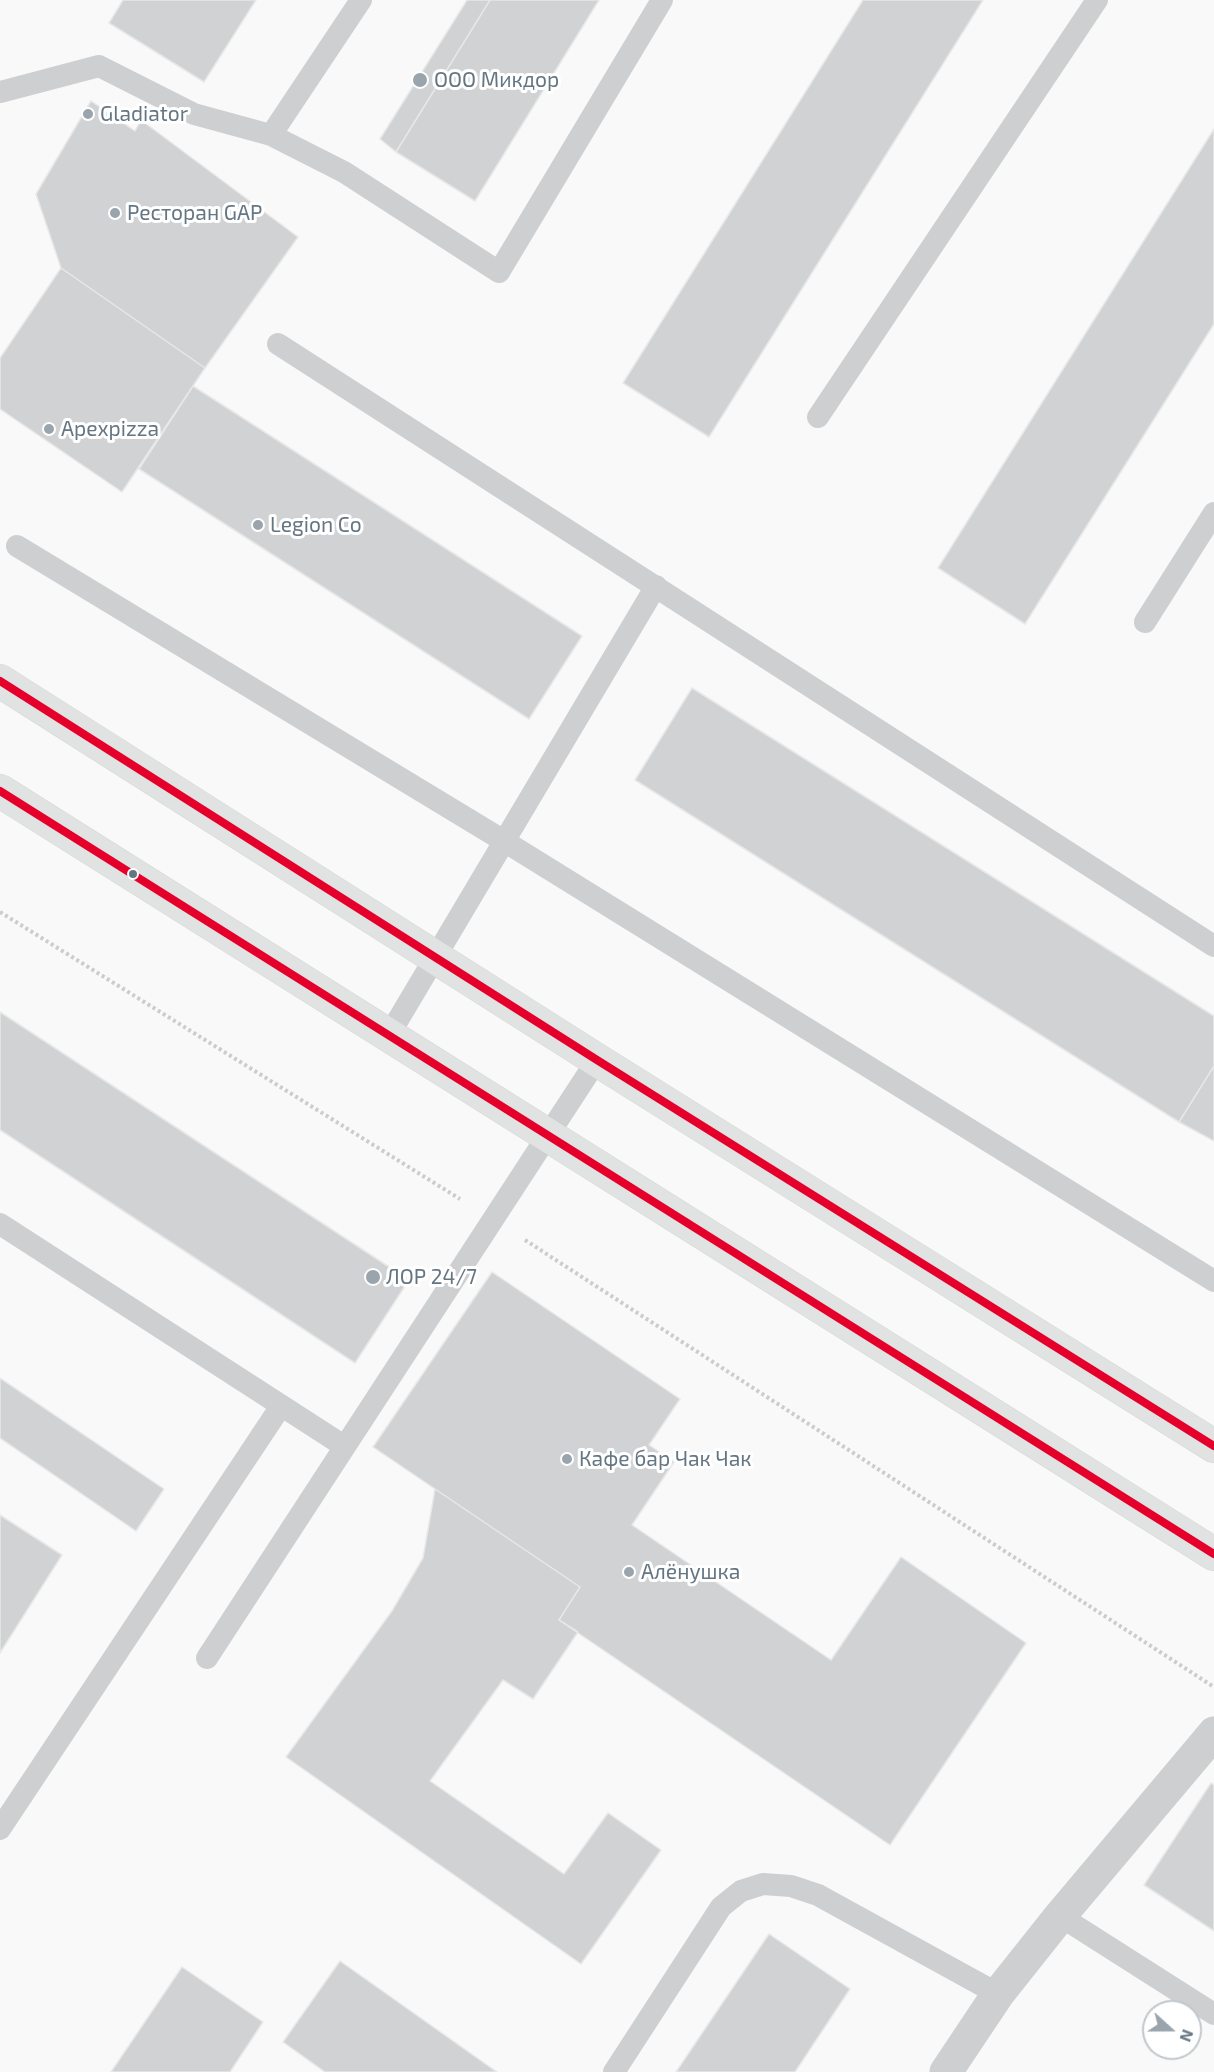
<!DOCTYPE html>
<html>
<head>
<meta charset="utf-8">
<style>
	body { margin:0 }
	#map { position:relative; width:1214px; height:2072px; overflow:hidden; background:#f9f9f9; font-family:"Exo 2",sans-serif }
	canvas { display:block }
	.north { position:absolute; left:1142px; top:2000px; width:60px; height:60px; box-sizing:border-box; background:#fff; border:2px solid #c1c8cd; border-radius:50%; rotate:111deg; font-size:16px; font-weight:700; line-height:24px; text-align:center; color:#657683 }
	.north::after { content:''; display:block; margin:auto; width:21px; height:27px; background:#99a4ac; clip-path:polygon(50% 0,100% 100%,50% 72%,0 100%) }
</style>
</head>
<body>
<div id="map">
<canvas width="1214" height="2072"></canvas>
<div class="north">N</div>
</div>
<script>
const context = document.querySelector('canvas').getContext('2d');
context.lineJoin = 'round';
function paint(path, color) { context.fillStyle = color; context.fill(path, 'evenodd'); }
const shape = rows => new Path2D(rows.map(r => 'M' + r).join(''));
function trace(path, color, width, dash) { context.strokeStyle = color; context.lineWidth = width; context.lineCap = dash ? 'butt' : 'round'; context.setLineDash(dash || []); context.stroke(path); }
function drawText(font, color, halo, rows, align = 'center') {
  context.font = font + ' "Exo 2",sans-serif'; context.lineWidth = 6; context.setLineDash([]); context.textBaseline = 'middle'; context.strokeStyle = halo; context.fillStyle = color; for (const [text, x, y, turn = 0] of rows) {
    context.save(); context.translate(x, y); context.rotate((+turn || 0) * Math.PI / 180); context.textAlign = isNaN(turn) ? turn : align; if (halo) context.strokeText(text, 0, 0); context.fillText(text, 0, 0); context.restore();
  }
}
const building = shape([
	[123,0,256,0,204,82,109,23,123,0],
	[467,0,490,0,396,152,380,139,467,0],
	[490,0,599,0,475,201,396,152,490,0],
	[863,0,983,0,709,437,623,383,863,0],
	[91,101,135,131,141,120,298,237,205,368,61,268,36,194,91,101],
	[1214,129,1214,324,1025,624,938,568,1214,129],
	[61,268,205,368,122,492,0,409,0,358,61,268],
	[193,386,582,636,529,719,139,469,193,386],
	[692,688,1214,1016,1214,1066,1179,1122,635,780,692,688],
	[0,1012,409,1280,355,1363,0,1130,0,1012],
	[1214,1066,1214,1141,1179,1122,1214,1066],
	[492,1272,680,1399,649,1445,674,1462,632,1525,831,1660,901,1557,1026,1643,890,1845,559,1620,580,1587,373,1447,492,1272],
	[0,1378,164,1489,136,1531,0,1438,0,1378],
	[435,1489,580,1587,559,1620,578,1632,533,1699,503,1680,430,1781,564,1874,608,1813,661,1850,581,1964,286,1757,392,1611,423,1558,435,1489],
	[0,1515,62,1555,0,1653,0,1515],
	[1211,1783,1214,1785,1214,1931,1144,1885,1211,1783],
	[769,1934,850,1989,795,2072,676,2072,769,1934],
	[340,1961,497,2072,325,2072,283,2042,340,1961],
	[182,1967,263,2022,230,2072,111,2072,182,1967]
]);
paint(building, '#d0d2d3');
trace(building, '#e8e8e8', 1.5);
const primary = shape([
	[0,681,597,1060,1214,1446],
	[0,791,1214,1554]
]);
trace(primary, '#d5d6d7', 34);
trace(shape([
	[0,912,460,1199],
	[525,1240,1214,1687]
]), '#cbcccd', 4, [3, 3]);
trace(shape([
	[0,92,99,66,194,114,271,135,344,172,499,272,662,0],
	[271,135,361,0],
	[278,344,1214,946],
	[818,417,1097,0],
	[17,546,504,841,1214,1281],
	[1145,622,1214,513],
	[389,1035,656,586],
	[0,1224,344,1446],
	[207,1658,597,1060],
	[0,1829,281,1406],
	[1060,1916,1214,2014],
	[614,2072,721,1907,741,1891,763,1884,791,1886,818,1895,998,1994]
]), '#cecfd0', 22);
trace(shape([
	[946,2072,998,1994,1060,1916,1214,1733]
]), '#cecfd0', 33);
trace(primary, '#e1e2e2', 33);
trace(shape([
	[0,681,597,1060,1214,1446],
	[0,791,1214,1554]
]), '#e4002b', 8);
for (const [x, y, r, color] of [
	[420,80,8,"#99a4ac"],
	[88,114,6,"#99a4ac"],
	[115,213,6,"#99a4ac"],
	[49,429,6,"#99a4ac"],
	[258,525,6,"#99a4ac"],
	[133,874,5,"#657683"],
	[373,1277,8,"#99a4ac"],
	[567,1459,6,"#99a4ac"],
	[629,1572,6,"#99a4ac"]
]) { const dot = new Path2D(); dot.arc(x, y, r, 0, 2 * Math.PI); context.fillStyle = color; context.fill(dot); trace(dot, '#fff', 2); }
drawText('21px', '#657683', '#fff', [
	["ООО Микдор",434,80],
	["Gladiator",100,114],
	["Ресторан GAP",127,213],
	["Apexpizza",61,429],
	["Legion Co",270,525],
	["ЛОР 24/7",386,1277],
	["Кафе бар Чак Чак",579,1459],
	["Алёнушка",641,1572]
], 'left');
</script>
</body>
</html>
